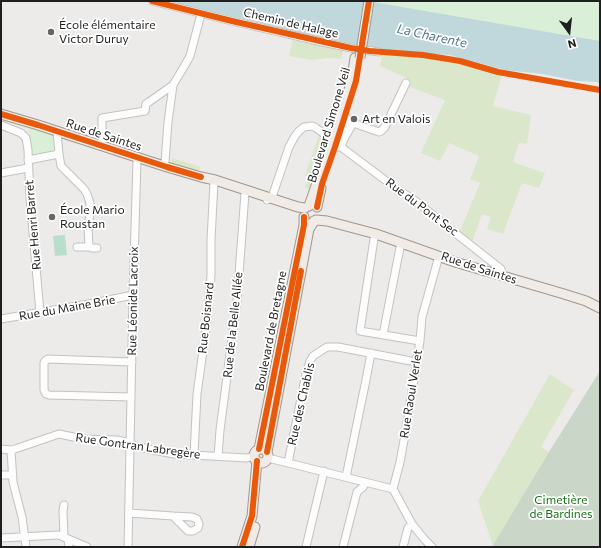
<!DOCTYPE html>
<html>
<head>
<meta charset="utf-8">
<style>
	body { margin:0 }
	#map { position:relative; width:601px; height:548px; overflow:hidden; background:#edebe9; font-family:Commissioner,sans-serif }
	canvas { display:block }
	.frame { position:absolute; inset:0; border:2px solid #1f1f1f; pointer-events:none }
	.north { position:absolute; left:549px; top:12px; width:40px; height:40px; -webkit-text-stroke:3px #fff; paint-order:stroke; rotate:165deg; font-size:11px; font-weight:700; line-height:16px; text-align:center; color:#1f1f1f }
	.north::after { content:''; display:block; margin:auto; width:14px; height:18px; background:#1f1f1f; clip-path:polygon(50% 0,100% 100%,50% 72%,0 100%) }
</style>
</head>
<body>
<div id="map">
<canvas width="601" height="548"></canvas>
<div class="frame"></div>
<div class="north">N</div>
</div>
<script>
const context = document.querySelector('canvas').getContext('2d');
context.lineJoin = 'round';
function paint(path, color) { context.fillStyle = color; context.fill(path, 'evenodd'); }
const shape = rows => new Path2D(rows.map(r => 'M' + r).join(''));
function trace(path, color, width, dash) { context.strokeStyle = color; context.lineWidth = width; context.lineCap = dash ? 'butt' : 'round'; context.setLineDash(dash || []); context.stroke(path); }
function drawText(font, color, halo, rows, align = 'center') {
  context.font = font + ' Commissioner,sans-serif'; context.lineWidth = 3.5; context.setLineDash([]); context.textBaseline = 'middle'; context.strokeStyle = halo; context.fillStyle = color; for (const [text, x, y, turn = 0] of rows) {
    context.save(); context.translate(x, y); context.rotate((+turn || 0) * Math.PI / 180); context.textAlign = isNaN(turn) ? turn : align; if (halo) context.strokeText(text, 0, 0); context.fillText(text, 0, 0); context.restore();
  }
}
paint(shape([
	[293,37,344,48,341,59,328,58,312,60,289,56],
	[382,53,449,60,502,75,493,106,531,115,527,144,519,143,513,162,545,173,539,188,522,183,503,234,487,229,491,217,482,214,472,242,459,233,480,183,470,179,479,156,449,143,440,161,421,153,445,100,407,86,407,78,380,66],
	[319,135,323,138,325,143,309,189,305,187,309,177,305,176],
	[172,158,201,167,198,171,171,163],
	[550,374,574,390,541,447,549,452,493,546,478,501]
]), '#dbe7cb');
paint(shape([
	[600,371,600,547,492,547,549,452]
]), '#c9d6c8');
paint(shape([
	[367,1,600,1,600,41,398,7],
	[31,128,55,135,57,152,33,157,31,155,29,130]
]), '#d9efd8');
paint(shape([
	[65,235,67,255,55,256,53,236]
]), '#b9decc');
paint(shape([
	[171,1,367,1,600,41,600,84,597,82,578,81,542,74,505,70,450,55,373,50,345,42,295,31,183,5]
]), '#c0d8dc');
const minor = shape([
	[152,1,232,21,318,41,351,48,379,52],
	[1,125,21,133,26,138,28,150,30,198,40,313],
	[340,131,353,123,349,121,345,116],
	[101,145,102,143,102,118,145,111,146,104,149,102,173,85],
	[335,147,341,147,397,189,417,202,440,221,501,269,502,275],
	[341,147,344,139,353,123,379,132,381,131,385,127,406,83],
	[59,154,61,166,84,189,87,194,90,203,90,214,88,226,89,247],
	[28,160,59,154,57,132],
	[164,166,165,162,168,122,173,85,185,65,190,56,201,14],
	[1,173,28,168],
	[267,200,272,197,289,147,295,136,299,131,304,127,312,126,316,128,330,138,332,138],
	[376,234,374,239,360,331,420,341],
	[77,247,89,247,92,248,97,248],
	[1,319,89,304,133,295],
	[383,335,393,283,401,243],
	[131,397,49,395,46,394,44,390,44,363,45,361,48,359,132,362],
	[1,449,11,450,15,449,56,435,59,434,83,439,117,440,126,442,131,445,148,449,174,454,247,458,254,456],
	[11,450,13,482,22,517,26,547],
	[194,455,197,394,206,329,211,275,211,240,214,182,215,180],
	[218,456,220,430,237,301,245,193],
	[268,458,393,489],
	[288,463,306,374,310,361,313,356,327,347,338,347,416,362],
	[1,475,12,475],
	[346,477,366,380,371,353],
	[129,513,173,516,188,531,193,531,198,528,199,524,197,519,192,517,173,516],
	[64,536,63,511,64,505],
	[1,538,59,535,87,547],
	[68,539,69,547],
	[128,547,133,295,137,161,138,157],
	[306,547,324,471],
	[343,547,357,492,363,487,365,482],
	[403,547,408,528,412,524],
	[432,547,425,540,412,524,393,489,400,462,405,435,420,341,422,317,439,256]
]);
const major = shape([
	[1,114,38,125,167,167,201,177,215,180,298,207,305,208],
	[309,206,351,84,355,58],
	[317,207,321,188],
	[316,220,327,221,376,234,455,262,564,294,586,301,600,308],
	[259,449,304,225,304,217],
	'254 456a7 7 0 1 1 14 0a7 7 0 1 1-14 0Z',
	[267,452,297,293,309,229,314,221],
	[242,547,252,516,257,461],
	[249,547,255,527]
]);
trace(minor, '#c3c2c1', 9);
trace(major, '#a19788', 11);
trace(minor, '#fcfcfc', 7);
trace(major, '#f0ebe6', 9);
const majorBridge = shape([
	[360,58,369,1]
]);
trace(majorBridge, '#a19788', 11, []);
trace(majorBridge, '#f0ebe6', 9);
trace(shape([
	[152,1,232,21,351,48,370,51,423,55,448,59,460,61,498,72,600,90],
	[1,114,38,125,167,167,201,177],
	[317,207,322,184,335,147,356,81,369,1],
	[259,449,304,225,304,217],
	[267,452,301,271],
	[242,547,252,516,257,461]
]), '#e8590c', 6);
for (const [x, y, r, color] of [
	[51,32,4,"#676666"],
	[354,119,4,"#676666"],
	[52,217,4,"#676666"]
]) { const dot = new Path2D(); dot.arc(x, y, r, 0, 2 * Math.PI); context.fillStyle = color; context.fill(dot); trace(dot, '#fff', 1.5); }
drawText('12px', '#1f1f1f', '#fff', [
	["Chemin de Halage",291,23,13],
	["Boulevard Simone Veil",329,125,-73],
	["Rue de Saintes",104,135,18],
	["Rue du Pont Sec",422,207,37],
	["Rue Henri Barret",33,225,-95],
	["Rue de Saintes",479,268,18],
	["Rue Léonide Lacroix",133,301,-89],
	["Rue du Maine Brie",67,308,-10],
	["Rue Boisnard",206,318,-84],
	["Rue de la Belle Allée",233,325,-84],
	["Boulevard de Bretagne",271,331,-79],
	["Rue Raoul Verlet",411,394,-81],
	["Rue des Chablis",301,404,-77],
	["Rue Gontran Labregère",138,446,8]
]);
drawText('12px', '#1f1f1f', '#fff', [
	["École élémentaire",59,25],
	["Victor Duruy",59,39],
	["Art en Valois",362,119],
	["École Mario",60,210],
	["Roustan",60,224]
], 'left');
drawText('12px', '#19711b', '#fff', [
	["Cimetière",561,500],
	["de Bardines",561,514]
]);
drawText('italic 13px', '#507795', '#fff', [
	["La Charente",432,36,12]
]);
</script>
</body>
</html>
